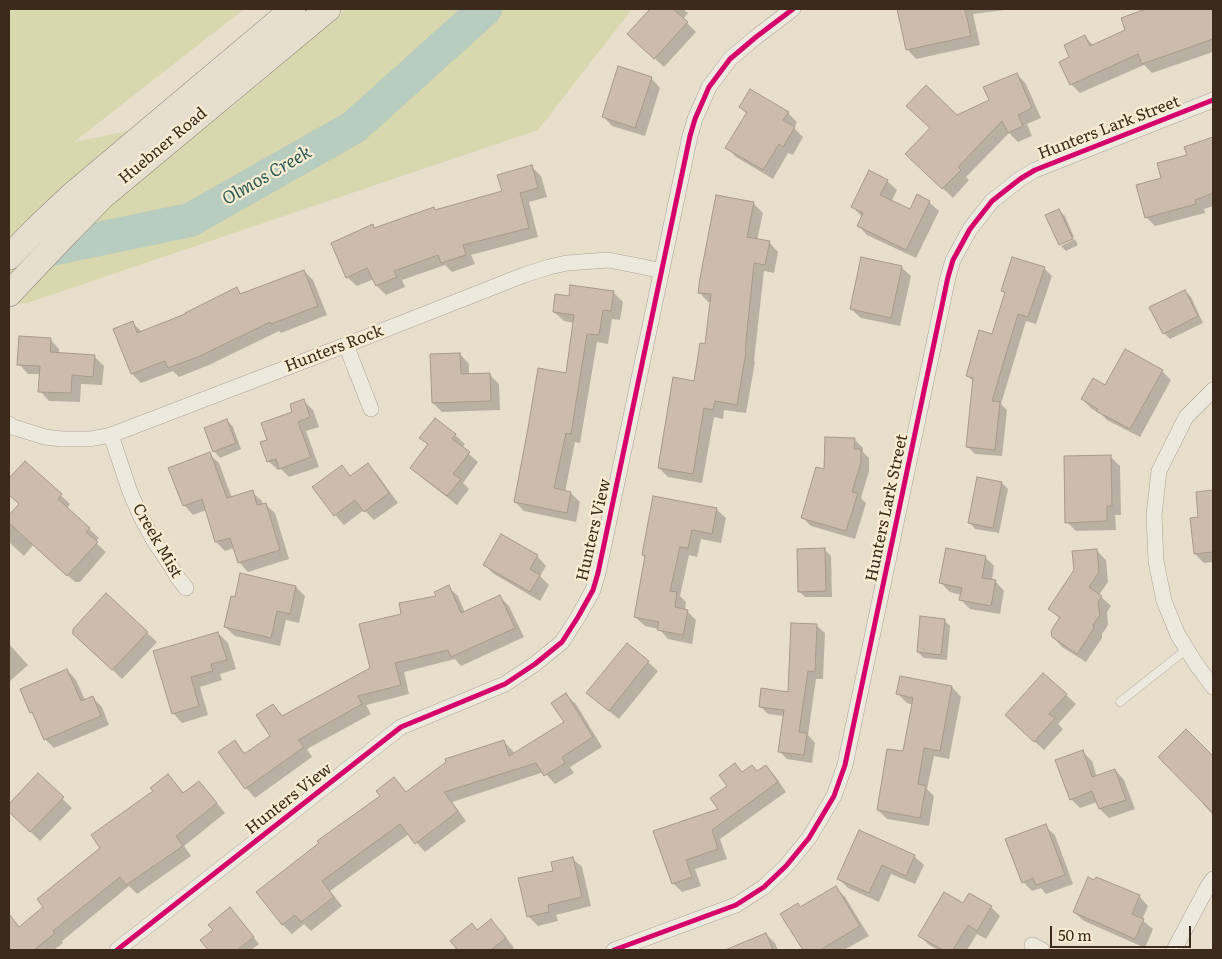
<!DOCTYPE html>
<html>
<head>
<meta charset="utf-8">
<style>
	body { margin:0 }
	#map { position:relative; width:1222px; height:959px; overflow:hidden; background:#e7decc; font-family:Literata,serif }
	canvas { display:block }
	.frame { position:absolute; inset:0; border:10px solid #3c2b1c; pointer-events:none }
	.scale { position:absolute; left:1050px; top:926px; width:141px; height:22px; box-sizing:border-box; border:2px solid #3c2b1c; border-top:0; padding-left:6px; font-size:15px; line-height:18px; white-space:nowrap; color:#3c2b1c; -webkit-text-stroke:4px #f8ecd2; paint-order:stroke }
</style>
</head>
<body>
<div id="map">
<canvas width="1222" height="959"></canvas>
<div class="frame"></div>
<div class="scale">50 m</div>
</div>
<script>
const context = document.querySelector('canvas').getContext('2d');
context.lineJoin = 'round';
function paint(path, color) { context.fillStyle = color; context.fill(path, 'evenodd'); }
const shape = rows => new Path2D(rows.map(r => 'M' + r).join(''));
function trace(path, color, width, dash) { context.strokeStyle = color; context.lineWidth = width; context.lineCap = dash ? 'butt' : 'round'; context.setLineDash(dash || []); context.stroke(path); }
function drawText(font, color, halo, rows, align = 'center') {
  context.font = font + ' Literata,serif'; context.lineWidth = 4.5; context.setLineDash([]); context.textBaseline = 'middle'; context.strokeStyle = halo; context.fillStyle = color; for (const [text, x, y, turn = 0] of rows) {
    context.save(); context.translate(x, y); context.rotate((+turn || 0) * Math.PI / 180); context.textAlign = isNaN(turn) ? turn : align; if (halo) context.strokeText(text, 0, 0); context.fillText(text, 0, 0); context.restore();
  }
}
paint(shape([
	[9,9,244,9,74,142,227,111,346,9,632,9,538,130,27,303,9,304]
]), '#d8d7ad');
paint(shape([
	[652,9,683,9,688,13,683,19,696,32,664,67,628,34],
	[898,9,1012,9,973,14,980,45,916,59,907,49],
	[1149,9,1170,9,1175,15,1189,9,1213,9,1213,52,1152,73,1144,65,1080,93,1071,84,1071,58,1085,37,1093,45,1127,31,1123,18],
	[1017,74,1026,84,1041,118,1027,124,1032,136,1018,142,1009,133,966,177,969,180,953,198,916,163,957,116,990,101],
	[651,78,660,88,645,136,612,126,603,116],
	[740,107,788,113,797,122,794,128,803,137,793,155,788,153,773,179,736,157,727,148,747,114],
	[1213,138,1213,206,1204,209,1205,213,1155,226,1146,217,1163,179,1188,156,1185,148],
	[532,167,541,176,547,197,529,202,538,237,471,255,475,264,452,272,445,265,402,280,405,287,386,295,377,286,374,279,357,286,347,277,372,225,376,229,434,208,436,211,504,192],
	[887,181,897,190,891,202,910,211,929,202,939,211,916,258,867,235,858,225,862,217,853,207],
	[753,203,763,213,757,240,769,242,778,252,774,273,764,271,754,361,755,362,746,413,724,410,723,419,714,417,702,483,668,477,659,468,695,382,706,346,711,302,708,302,699,292],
	[1059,210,1065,216,1074,237,1061,243,1061,245],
	[1075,239,1078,245,1066,251,1061,246],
	[901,267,911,276,900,326,861,318,851,309],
	[1044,268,1052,276,1036,324,1026,321,1001,404,1007,410,1002,456,975,454,967,446,974,382,967,375,993,335,1006,294,1002,290],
	[304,271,313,280,327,315,281,333,279,331,209,365,179,377,173,371,141,383,132,374,115,329,132,322,142,332,187,315,237,289,242,295],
	[1185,291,1191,297,1203,323,1170,339,1164,333],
	[613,292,623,302,620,320,612,319,608,344,597,342,580,443,575,442,565,492,571,493,580,502,576,522,524,511,515,502,567,374,574,323,564,321,554,312,570,298],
	[50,339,59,349,59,354,94,356,104,366,102,385,81,384,80,402,49,401,40,391,41,374,28,374,19,364],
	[460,354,469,364,469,375,489,374,499,384,500,410,442,412,433,403],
	[1162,371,1171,380,1140,437,1107,420,1101,414,1092,409,1082,399,1106,386],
	[304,401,313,410,319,427,306,431,319,467,289,477,281,469,278,470,268,461,269,441],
	[227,420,233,427,241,449,220,458,214,451],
	[435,420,455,435,465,444,462,448,478,462,463,483,469,489,457,505,421,477,411,468,428,445,421,438],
	[854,439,863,448,863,452,869,458,869,471,861,498,866,503,855,539,811,526,803,518,825,471],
	[209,454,219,463,232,498,252,492,262,501,263,505,265,504,275,513,289,559,248,572,239,562,234,548,225,551,216,542,206,510,193,515,184,505],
	[1110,456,1120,466,1121,515,1115,515,1116,530,1076,531,1067,522],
	[25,462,70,504,67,508,99,538,95,542,106,552,80,582,75,582,33,545,24,556,9,542,9,517,20,505,9,494,9,480],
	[368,465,377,474,398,503,374,520,364,510,344,525,335,515,342,467,351,476],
	[1002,483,1008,489,999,533,975,529,969,522],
	[1213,491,1213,562,1204,563,1195,554,1200,518,1197,493],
	[716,509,726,518,721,543,701,539,697,557,689,555,680,596,686,602,685,610,687,611,696,620,692,644,668,639,659,629,645,626,635,617,646,558,643,555],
	[825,550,831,556,832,597,805,597,799,591],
	[1096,550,1106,560,1108,582,1099,595,1111,606,1107,612,1108,625,1102,634,1102,638,1086,662,1062,647,1053,637,1060,619,1050,609],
	[537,556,546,566,540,576,549,585,540,601,494,574,484,565],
	[985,557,994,566,992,581,995,581,1004,591,1000,614,970,609,960,599,961,595,950,592,941,583],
	[296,587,305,596,299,623,286,620,280,646,235,636,225,627],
	[448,587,458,596,465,613,500,597,509,606,524,637,461,666,455,659,404,672,409,694,366,705,371,714,307,749,312,757,255,798,246,788,234,742,246,754,272,736,273,705,283,717,372,668,402,615,437,597],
	[106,595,157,642,122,679,72,632],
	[944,620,950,626,947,660,924,658,918,652],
	[816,625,825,633,823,679,816,679,808,735,815,743,812,763,787,759,779,751,784,716,768,714,760,706,789,694],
	[218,633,228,643,236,669,220,674,222,680,200,687,208,715,182,723,173,713,155,652],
	[9,644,28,665,9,682],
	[627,644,648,662,658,671,619,719,597,702],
	[67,670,76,680,85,700,92,697,102,707,109,725,54,748,45,739,35,716,31,712],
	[1043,674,1076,704,1058,724,1063,729,1044,750,1016,725],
	[952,687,961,697,949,759,934,756,927,789,934,796,929,826,887,819,878,810,904,753,913,705,907,703,898,694],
	[566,695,576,704,602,747,570,767,574,773,555,784,544,772,452,802,466,821,425,852,409,834,330,891,342,906,311,931,304,924,292,934,282,924,394,779,407,793,504,742,513,751,514,754,565,723],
	[1186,731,1213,758,1213,815,1203,804,1205,802],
	[1082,751,1092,761,1097,777,1115,770,1124,780,1135,809,1109,818,1100,809,1097,802,1080,808,1071,799],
	[735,764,743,773,758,772,766,767,775,776,786,792,720,839,727,859,695,869,701,886,682,892,673,883,655,832,720,809],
	[38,775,72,808,40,841,9,811,9,805],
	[177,785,184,794,208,792,225,813,184,846,191,856,137,894,129,886,62,941,63,943,54,950,9,950,9,916,20,928],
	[1045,826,1055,835,1073,884,1046,894,1041,888,1032,891,1023,882],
	[859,832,914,856,924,865,915,884,891,874,879,902,848,888,839,879],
	[572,858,582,867,591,906,556,915,558,921,538,926,529,917,555,872],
	[835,887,845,897,869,936,844,950,804,950,782,914,801,908],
	[1139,896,1148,906,1142,920,1153,929,1145,948,1084,921,1074,912],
	[964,905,991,907,1000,916,986,939,977,934,967,950,938,950,929,945,919,935],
	[236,915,259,944,251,950,209,950,201,940],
	[493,923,502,932,514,948,511,950,454,950,472,925,478,931],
	[766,934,775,943,778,950,727,950]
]), '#0003');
trace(shape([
	[28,252,31,253,190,220,354,127,485,9]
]), '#b8ccbf', 34);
const building = shape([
	[650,9,673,9,688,22,654,59,627,34,650,9],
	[897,9,965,9,971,36,906,50,897,9],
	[1146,9,1213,9,1213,39,1142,64,1138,54,1070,85,1059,62,1069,57,1064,45,1085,35,1090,46,1125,30,1121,18,1146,9],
	[618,66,652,77,635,128,602,117,618,66],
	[1017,73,1032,108,1018,115,1023,126,1008,133,1002,121,958,167,961,170,942,189,905,154,930,128,906,106,926,85,957,115,989,100,983,87,1017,73],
	[750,89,789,112,783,120,795,127,783,147,779,144,763,170,725,148,747,112,739,107,750,89],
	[1213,137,1213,193,1195,200,1196,204,1145,218,1136,185,1161,178,1157,163,1187,155,1184,147,1213,137],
	[532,165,538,188,520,193,529,228,463,245,466,255,441,263,438,255,394,271,397,277,376,286,367,268,346,278,331,243,373,224,374,228,434,207,435,210,502,191,497,175,532,165],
	[869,170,888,180,880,195,910,209,917,194,930,201,906,250,857,226,863,213,851,207,869,170],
	[716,195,754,202,747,237,770,241,765,265,754,263,745,351,746,352,737,405,715,401,713,410,704,408,693,474,658,468,673,377,694,381,700,343,705,344,711,294,698,293,700,278,716,195],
	[1059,209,1073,239,1059,245,1045,215,1059,209],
	[861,257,902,266,891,318,850,309,861,257],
	[1012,257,1045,267,1028,317,1018,314,992,401,1000,402,995,450,966,447,973,378,966,376,979,330,992,334,1005,292,1001,291,1012,257],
	[304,270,318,306,271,324,270,322,200,356,168,368,165,361,131,374,113,329,133,321,137,333,185,314,185,313,237,287,240,294,304,270],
	[570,285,614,291,611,311,603,310,599,335,587,334,571,434,566,433,554,488,571,492,567,513,514,502,528,428,538,368,566,373,574,315,553,312,555,294,569,296,570,285],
	[1185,290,1198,316,1163,334,1149,307,1185,290],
	[19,336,51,338,50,352,95,355,93,377,72,375,71,393,38,392,40,366,17,365,19,336],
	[1125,349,1163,370,1130,429,1096,411,1098,409,1081,399,1093,378,1105,385,1125,349],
	[460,353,461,374,490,373,491,401,432,403,430,354,460,353],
	[304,399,310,417,298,422,311,457,279,469,276,459,267,462,260,442,267,440,261,423,292,412,290,404,304,399],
	[435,418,456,434,452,439,470,452,453,474,461,479,447,496,410,468,428,444,419,438,435,418],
	[227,419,236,443,213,452,204,428,227,419],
	[825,437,855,438,854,449,861,449,861,462,852,492,858,493,846,531,801,518,816,467,824,469,825,437],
	[210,452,227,498,253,490,257,505,266,503,280,550,238,563,230,538,215,542,202,499,183,506,168,468,210,452],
	[1111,455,1112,506,1107,506,1107,521,1065,523,1064,456,1111,455],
	[25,461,62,494,58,499,90,528,86,532,98,542,67,576,9,523,9,515,19,504,9,495,9,478,25,461],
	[368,463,389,493,364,512,355,500,334,516,312,487,342,465,350,476,368,463],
	[977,477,1002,482,993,528,968,523,977,477],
	[1213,490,1213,552,1194,554,1190,518,1198,517,1196,492,1213,490],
	[653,496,717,508,712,534,692,530,688,548,680,547,670,591,677,592,675,607,688,610,683,635,657,630,659,622,634,617,645,556,642,555,653,496],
	[501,534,538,555,530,569,540,575,530,592,483,565,501,534],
	[825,548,826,591,798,592,797,549,825,548],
	[946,548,986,556,982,578,996,580,991,606,959,600,962,588,939,583,946,548],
	[1097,549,1099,572,1089,587,1102,596,1098,602,1100,615,1093,625,1094,628,1077,654,1052,637,1051,631,1060,617,1048,609,1074,570,1072,551,1097,549],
	[240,573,296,586,290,614,277,611,271,638,224,627,231,596,235,597,240,573],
	[449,585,461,613,500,595,515,628,451,657,448,650,395,663,401,685,358,696,362,704,298,740,304,747,245,789,218,752,235,740,244,754,270,736,256,715,273,704,282,716,370,668,359,624,401,614,399,603,436,596,434,592,449,585],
	[106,593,148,632,112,670,73,634,73,629,106,593],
	[920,616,945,619,941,655,917,652,920,616],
	[791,623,817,624,815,672,808,671,799,732,807,733,804,755,778,752,784,710,759,707,761,688,788,692,791,623],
	[218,632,227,660,211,664,213,671,191,677,199,706,172,714,153,651,218,632],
	[627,643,649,661,609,711,586,693,627,643],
	[67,669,81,701,93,696,101,716,44,740,32,712,30,713,20,689,67,669],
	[1043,673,1067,694,1049,714,1055,718,1034,742,1005,715,1043,673],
	[900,676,952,686,940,751,924,748,918,784,926,786,920,818,877,810,887,749,903,751,913,698,896,694,900,676],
	[566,693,593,737,562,757,565,763,544,776,536,763,444,792,458,811,415,844,400,824,322,881,334,897,301,922,295,915,282,925,256,892,319,843,317,841,380,796,376,791,394,777,406,792,446,762,445,759,504,740,509,756,564,722,551,703,566,693],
	[1186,729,1213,756,1213,813,1158,757,1186,729],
	[1083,750,1092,777,1115,769,1126,800,1099,809,1092,791,1070,800,1055,760,1083,750],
	[735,763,742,772,752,765,757,771,766,765,778,782,712,830,718,849,686,860,692,877,672,884,653,831,718,809,710,798,727,786,719,775,735,763],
	[38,773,64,797,30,832,9,812,9,804,38,773],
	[168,774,183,793,199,781,217,803,176,836,183,846,126,885,120,877,53,931,55,933,34,950,9,950,9,914,19,927,43,907,37,899,100,848,91,835,153,791,150,788,168,774],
	[1046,824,1065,875,1036,885,1033,878,1022,883,1005,839,1046,824],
	[859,830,915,855,906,876,882,865,869,893,837,879,859,830],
	[573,857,582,897,548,905,549,912,527,917,518,878,553,871,551,862,573,857],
	[1088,877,1094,880,1096,877,1140,895,1132,914,1144,919,1135,939,1073,912,1088,877],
	[836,886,860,926,820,950,803,950,780,914,798,903,800,907,836,886],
	[944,892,963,903,969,893,992,906,977,931,968,925,953,950,943,950,918,936,944,892],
	[230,907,254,937,237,950,208,950,200,940,213,930,208,925,230,907],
	[491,919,506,938,491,950,458,950,450,941,472,923,477,930,491,919],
	[766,933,773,950,725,950,766,933]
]);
paint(building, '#cbbcad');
trace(building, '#a7998b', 1);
const lane = shape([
	[1120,702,1187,649]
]);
const street = shape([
	[346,345,371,409],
	[1213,390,1186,417,1159,471,1154,515,1156,561,1164,601,1178,635,1196,664,1213,687],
	[9,424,13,427,45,437,62,439,90,439,111,435,346,345,524,275,549,267,567,263,608,260,639,266,662,271],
	[111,435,130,492,141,517,154,541,169,563,178,578,186,588],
	[1032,945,1042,950],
	[117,950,401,727,505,684,535,664,562,642,578,617,593,590,598,573,690,136,695,119,709,87,730,59,756,37,793,9],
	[614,950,736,905,764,887,786,866,809,838,834,796,845,765,948,277,953,260,970,229,992,201,1020,179,1035,170,1213,100],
	[1174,950,1208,886,1213,879]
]);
const primary = shape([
	[9,257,37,228,72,195,293,9],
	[9,294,60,240,103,196,328,9]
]);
trace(lane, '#aca396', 9);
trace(street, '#aca396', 16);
trace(primary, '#91887c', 26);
trace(lane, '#eee9df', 8);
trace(street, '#eee9df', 15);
trace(primary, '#e6dfcf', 25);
trace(shape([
	[117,950,401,727,505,684,535,664,562,642,578,617,593,590,598,573,690,136,695,119,709,87,730,59,756,37,793,9],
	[614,950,736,905,764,887,786,866,809,838,834,796,845,765,948,277,953,260,970,229,992,201,1020,179,1035,170,1213,100]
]), '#d6006c', 5);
drawText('16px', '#3c2b1c', '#f8ecd2', [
	["Hunters Lark Street",1109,128,-21],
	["Huebner Road",163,146,-40],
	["Hunters Rock",334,349,-21],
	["Hunters Lark Street",887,508,-78],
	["Hunters View",594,530,-77],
	["Creek Mist",157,541,60],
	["Hunters View",289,799,-38]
]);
drawText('italic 18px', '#2a5d58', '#f8ecd2', [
	["Olmos Creek",267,176,-30]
]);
</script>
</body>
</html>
